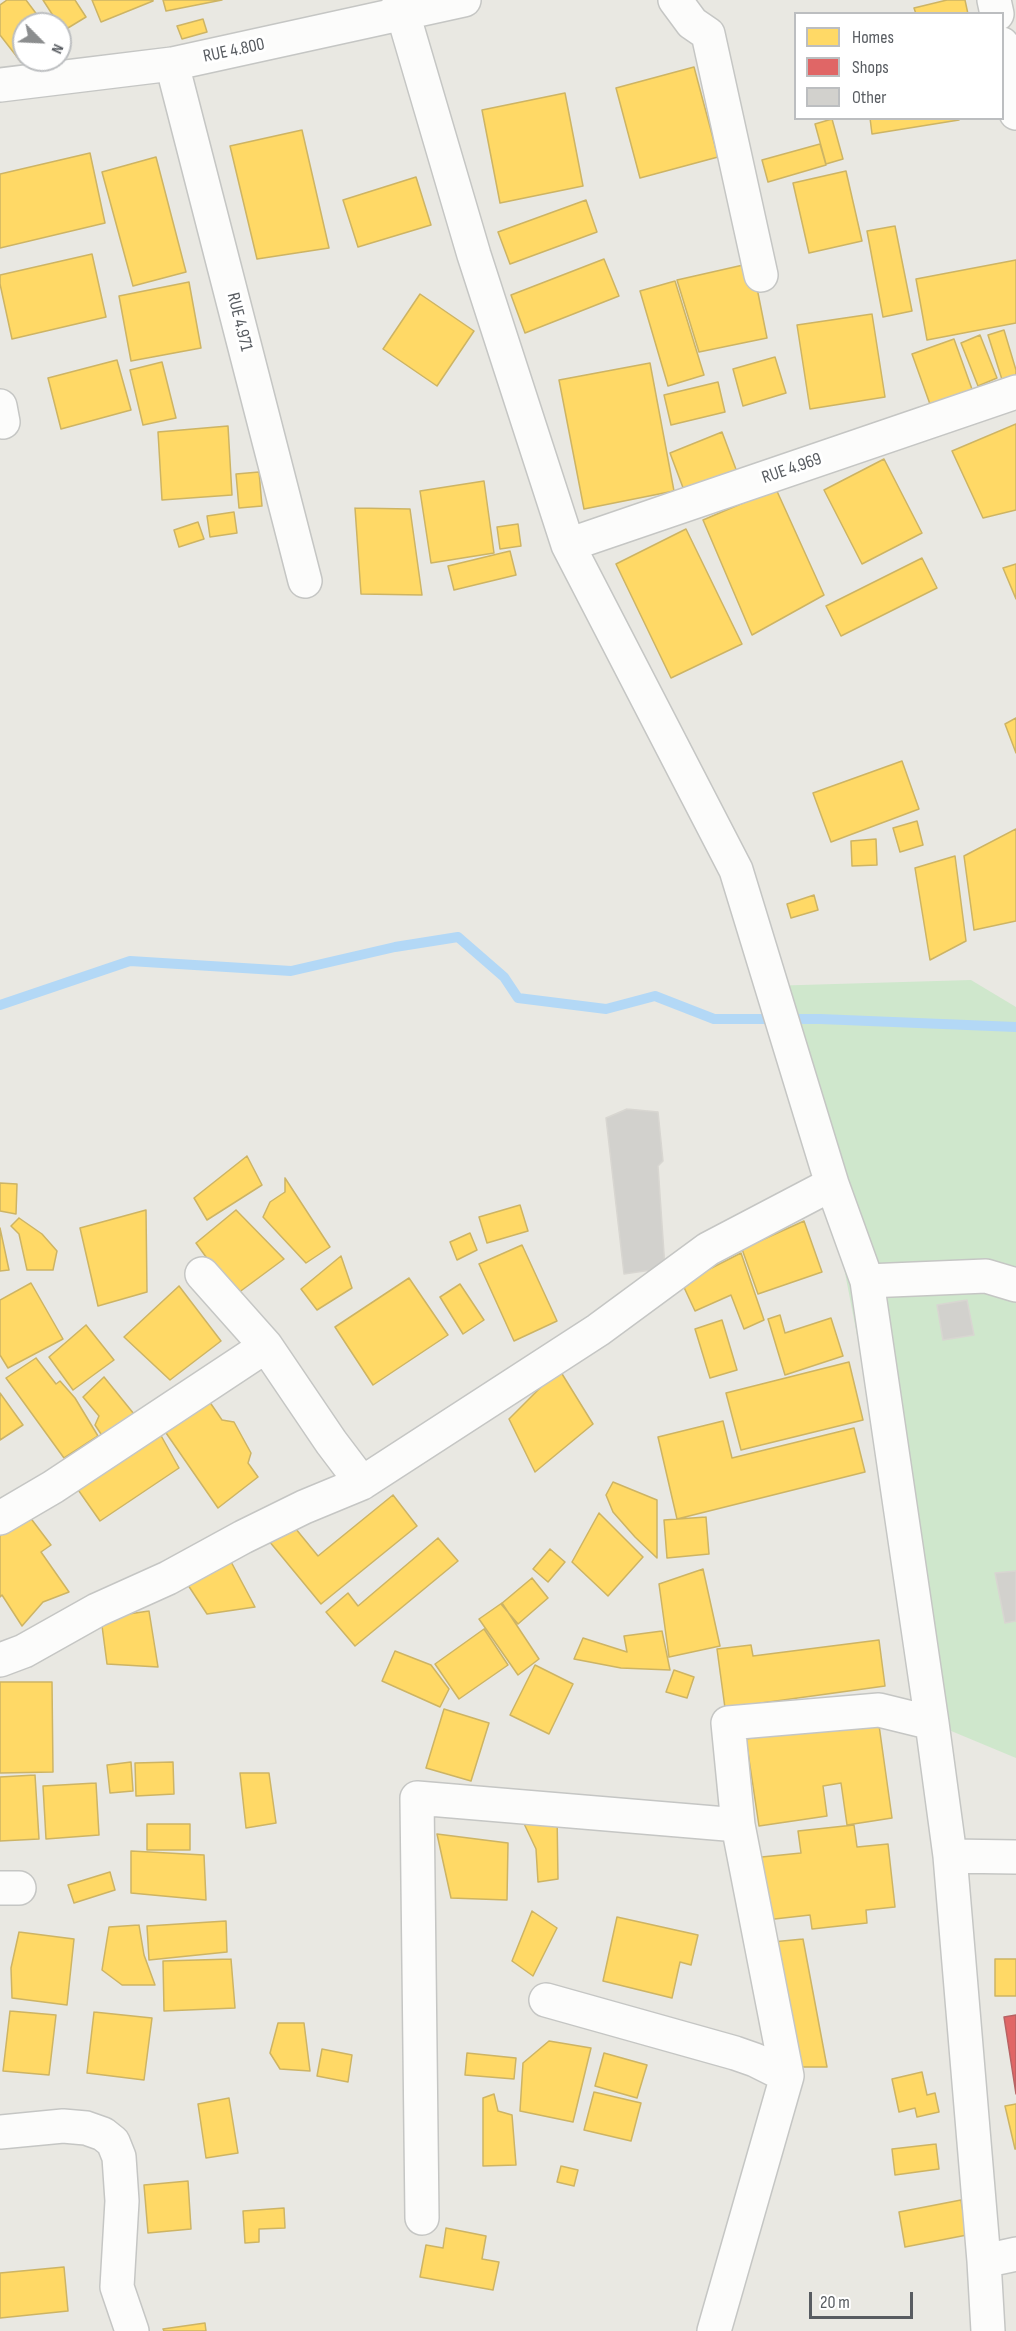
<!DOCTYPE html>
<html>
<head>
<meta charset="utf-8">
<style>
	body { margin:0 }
	#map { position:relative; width:1016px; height:2331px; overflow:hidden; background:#e9e8e2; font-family:"Sofia Sans Condensed",sans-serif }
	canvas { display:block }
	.legend { position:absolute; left:794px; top:12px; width:210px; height:108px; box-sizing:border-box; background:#fff; border:2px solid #bcbec0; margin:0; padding:8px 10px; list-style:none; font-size:18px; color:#585c61 }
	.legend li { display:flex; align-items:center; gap:12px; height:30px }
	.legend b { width:30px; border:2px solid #bcbec0 }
	.north { position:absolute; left:12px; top:12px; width:60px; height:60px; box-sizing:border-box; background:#fff; border:2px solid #bcbec0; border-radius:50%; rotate:114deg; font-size:16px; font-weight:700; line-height:24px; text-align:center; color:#585c61 }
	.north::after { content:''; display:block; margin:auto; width:21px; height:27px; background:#8b8d8e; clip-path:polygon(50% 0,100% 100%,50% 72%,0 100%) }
	.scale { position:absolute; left:809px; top:2292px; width:104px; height:27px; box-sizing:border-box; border:3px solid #585c61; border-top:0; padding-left:8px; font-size:18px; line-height:21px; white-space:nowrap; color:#585c61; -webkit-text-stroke:4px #fff; paint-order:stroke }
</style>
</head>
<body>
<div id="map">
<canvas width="1016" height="2331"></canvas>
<ul class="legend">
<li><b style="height:16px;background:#ffd966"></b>Homes</li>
<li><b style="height:16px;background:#e06666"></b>Shops</li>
<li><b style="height:16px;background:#d2d1cd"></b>Other</li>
</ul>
<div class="north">N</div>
<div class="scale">20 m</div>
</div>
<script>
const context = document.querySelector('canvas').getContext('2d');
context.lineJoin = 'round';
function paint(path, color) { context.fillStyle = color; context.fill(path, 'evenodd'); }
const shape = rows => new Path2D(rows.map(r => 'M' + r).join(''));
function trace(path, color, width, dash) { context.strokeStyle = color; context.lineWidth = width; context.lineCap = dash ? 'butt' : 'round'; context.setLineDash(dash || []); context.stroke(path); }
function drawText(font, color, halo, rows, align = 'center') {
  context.font = font + ' "Sofia Sans Condensed",sans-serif'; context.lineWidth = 6; context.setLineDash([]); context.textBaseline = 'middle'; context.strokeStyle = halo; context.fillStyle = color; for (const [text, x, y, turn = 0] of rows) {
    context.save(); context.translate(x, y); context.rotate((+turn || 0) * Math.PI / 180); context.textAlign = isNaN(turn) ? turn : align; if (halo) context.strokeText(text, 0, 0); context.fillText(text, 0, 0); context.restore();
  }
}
paint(shape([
	[971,980,1016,1007,1016,1758,932,1723,828,1185,767,986]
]), '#cfe7cc');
const homes = shape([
	[7,0,26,0,44,24,24,24,24,60,21,62,0,35,0,5,7,0],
	[43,0,75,0,86,17,63,31,43,0],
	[92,0,153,0,153,1,101,22,92,0],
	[163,0,222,0,166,11,163,0],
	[947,0,965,0,968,14,916,14,914,8,947,0],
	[203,19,207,32,182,39,177,26,203,19],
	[694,67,718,157,640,178,616,88,694,67],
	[565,93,583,186,500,203,482,110,565,93],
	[870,118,959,118,959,120,872,134,870,118],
	[832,119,843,159,826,164,815,124,832,119],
	[302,130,329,248,257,259,230,146,302,130],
	[820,144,826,165,768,182,762,160,820,144],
	[90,153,105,223,0,248,0,174,90,153],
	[156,157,186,272,133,286,102,172,156,157],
	[846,171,862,241,809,253,793,183,846,171],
	[416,177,431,225,358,247,343,200,416,177],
	[586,200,597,232,510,264,498,232,586,200],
	[895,226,912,311,883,317,867,231,895,226],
	[92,254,106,317,12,339,0,284,0,275,92,254],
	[604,259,619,296,525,333,511,295,604,259],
	[1016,260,1016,323,927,340,916,279,1016,260],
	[752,263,767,338,699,352,677,280,752,263],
	[675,281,704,375,668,386,640,291,675,281],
	[189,282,201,348,131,361,119,296,189,282],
	[420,294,474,331,437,386,383,349,420,294],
	[872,314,885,397,810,409,797,325,872,314],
	[1004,330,1016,370,1016,382,1004,386,988,335,1004,330],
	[980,335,997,378,978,386,961,343,980,335],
	[954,339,973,392,931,407,912,354,954,339],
	[775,357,786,393,743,406,733,369,775,357],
	[117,360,131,410,61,429,48,378,117,360],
	[162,362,176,418,143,425,130,370,162,362],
	[650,363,674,491,584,509,559,380,650,363],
	[718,382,725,412,671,425,664,395,718,382],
	[1016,424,1016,510,983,518,952,451,1016,424],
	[228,426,232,495,162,500,158,432,228,426],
	[722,432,740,480,688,501,670,453,722,432],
	[884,459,922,533,862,564,824,490,884,459],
	[259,472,262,506,239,508,236,474,259,472],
	[484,481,494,553,431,563,420,491,484,481],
	[776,489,824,595,752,635,703,520,776,489],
	[355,508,410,509,422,595,361,594,355,508],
	[234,512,237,533,210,537,207,516,234,512],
	[198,522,204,539,179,547,174,530,198,522],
	[518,524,521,546,500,549,497,527,518,524],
	[686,529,742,644,671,678,616,564,686,529],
	[510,551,516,575,454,590,448,566,510,551],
	[922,558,937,588,841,636,826,606,922,558],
	[1016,564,1016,599,1003,568,1016,564],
	[1016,718,1016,753,1005,724,1016,718],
	[902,761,919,809,831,842,813,793,902,761],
	[917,821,923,845,900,852,893,828,917,821],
	[1016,829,1016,921,974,930,964,856,1016,829],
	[876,839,877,865,852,866,851,841,876,839],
	[955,856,966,941,930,960,915,868,955,856],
	[814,895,818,910,791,918,787,904,814,895],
	[247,1156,262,1185,207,1220,194,1198,247,1156],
	[285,1178,330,1247,306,1263,263,1217,270,1202,285,1192,285,1178],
	[0,1183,17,1184,16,1214,0,1211,0,1183],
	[520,1205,528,1231,487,1243,479,1217,520,1205],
	[146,1210,147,1292,98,1306,80,1228,146,1210],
	[236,1210,284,1259,234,1296,196,1243,236,1210],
	[19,1218,42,1234,57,1251,53,1270,27,1270,19,1234,11,1226,19,1218],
	[804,1221,822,1272,758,1294,742,1249,804,1221],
	[0,1228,9,1270,0,1271,0,1228],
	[470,1233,477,1250,457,1260,450,1242,470,1233],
	[522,1245,557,1321,514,1341,479,1264,522,1245],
	[741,1253,764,1320,744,1329,731,1295,695,1311,682,1283,741,1253],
	[341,1256,352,1288,317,1310,301,1289,341,1256],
	[409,1278,448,1335,373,1385,335,1327,409,1278],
	[31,1283,63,1339,8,1368,0,1355,0,1300,31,1283],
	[460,1284,484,1320,463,1334,440,1297,460,1284],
	[179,1286,221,1341,170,1380,124,1337,179,1286],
	[780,1315,785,1333,831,1318,843,1356,785,1375,768,1319,780,1315],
	[722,1320,737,1370,710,1378,695,1329,722,1320],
	[86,1325,114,1360,73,1390,49,1357,86,1325],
	[36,1358,56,1384,60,1381,75,1398,98,1436,64,1458,6,1378,36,1358],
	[849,1362,863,1420,741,1450,726,1393,849,1362],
	[559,1369,593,1424,535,1472,509,1419,559,1369],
	[104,1377,134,1414,103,1437,95,1425,99,1416,83,1397,104,1377],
	[0,1393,23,1425,0,1440,0,1393],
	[209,1401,222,1420,234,1422,251,1453,248,1463,258,1477,218,1508,164,1430,209,1401],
	[723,1421,732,1458,854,1428,865,1472,677,1519,658,1437,723,1421],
	[159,1432,179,1468,100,1521,74,1484,159,1432],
	[613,1482,657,1500,657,1558,635,1537,613,1512,606,1495,613,1482],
	[393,1495,417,1526,321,1604,269,1541,291,1523,318,1556,393,1495],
	[26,1512,51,1545,41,1552,69,1592,43,1602,22,1626,2,1595,0,1597,0,1533,26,1512],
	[599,1513,643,1557,608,1596,572,1562,599,1513],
	[706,1517,709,1554,667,1558,664,1520,706,1517],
	[438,1538,458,1561,355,1646,326,1612,348,1593,358,1606,438,1538],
	[550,1549,565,1562,548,1582,533,1569,550,1549],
	[229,1558,255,1607,207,1614,186,1582,229,1558],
	[703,1569,720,1646,669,1657,659,1584,703,1569],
	[532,1578,548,1598,518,1624,501,1604,532,1578],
	[502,1603,539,1659,518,1675,479,1619,502,1603],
	[149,1611,158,1667,107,1664,101,1618,149,1611],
	[484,1629,508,1665,459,1699,435,1664,484,1629],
	[662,1631,670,1670,621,1668,574,1659,583,1638,627,1652,624,1636,662,1631],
	[879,1640,885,1686,725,1708,717,1649,751,1645,753,1656,879,1640],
	[395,1651,431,1665,449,1689,440,1707,382,1681,395,1651],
	[535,1665,573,1684,549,1734,510,1715,535,1665],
	[674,1670,694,1677,687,1698,666,1692,674,1670],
	[0,1682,52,1682,53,1772,0,1773,0,1682],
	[444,1709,489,1723,471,1781,426,1768,444,1709],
	[878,1718,892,1818,847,1825,841,1783,823,1786,827,1816,759,1826,746,1739,878,1718],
	[131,1762,133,1791,110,1793,107,1765,131,1762],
	[173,1762,174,1794,136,1796,135,1763,173,1762],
	[240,1773,269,1773,276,1823,246,1828,240,1773],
	[35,1775,39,1839,0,1841,0,1777,35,1775],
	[96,1783,99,1835,46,1839,43,1786,96,1783],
	[557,1812,558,1879,538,1882,536,1849,519,1813,557,1812],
	[147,1824,190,1824,190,1850,147,1850,147,1824],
	[854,1825,857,1847,888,1844,895,1907,866,1910,867,1923,812,1929,810,1915,748,1922,742,1859,801,1853,798,1831,854,1825],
	[437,1834,508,1843,507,1900,451,1898,437,1834],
	[131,1851,204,1855,206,1900,131,1893,131,1851],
	[110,1872,115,1890,74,1903,68,1885,110,1872],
	[532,1911,557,1928,533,1976,512,1961,532,1911],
	[617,1917,698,1935,691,1965,680,1962,672,1998,603,1981,617,1917],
	[226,1921,227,1952,149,1960,147,1926,226,1921],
	[139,1925,144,1955,155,1985,122,1985,102,1970,109,1927,139,1925],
	[19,1932,74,1939,67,2005,12,1998,11,1968,19,1932],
	[803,1939,827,2067,785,2067,762,1943,803,1939],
	[231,1959,235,2008,164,2011,163,1961,231,1959],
	[995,1959,1016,1959,1016,1996,995,1996,995,1959],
	[10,2011,56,2015,49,2075,3,2071,10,2011],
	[94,2012,152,2018,144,2080,87,2073,94,2012],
	[278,2023,304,2023,310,2071,280,2069,270,2053,278,2023],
	[549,2041,591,2048,573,2122,520,2111,523,2063,549,2041],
	[322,2049,352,2055,348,2082,317,2076,322,2049],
	[467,2053,516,2058,514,2079,465,2075,467,2053],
	[604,2053,647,2065,637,2098,595,2086,604,2053],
	[922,2072,927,2095,935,2093,939,2112,917,2117,915,2108,899,2112,892,2079,922,2072],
	[594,2092,641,2103,631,2141,584,2130,594,2092],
	[494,2094,498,2111,512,2115,516,2165,483,2166,483,2098,494,2094],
	[229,2098,238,2153,206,2158,198,2104,229,2098],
	[1016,2104,1016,2149,1015,2149,1005,2106,1016,2104],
	[936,2144,939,2169,895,2175,892,2149,936,2144],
	[561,2166,578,2170,574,2186,557,2182,561,2166],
	[188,2181,191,2229,148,2233,144,2185,188,2181],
	[961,2200,967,2235,905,2247,899,2212,961,2200],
	[284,2208,285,2228,259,2229,259,2242,245,2243,243,2211,284,2208],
	[446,2228,486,2236,482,2259,499,2262,493,2290,420,2277,426,2245,443,2248,446,2228],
	[64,2267,68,2311,0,2318,0,2273,64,2267],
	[205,2323,206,2331,164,2331,163,2329,205,2323]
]);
paint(homes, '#ffd966');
trace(homes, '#cdb464', 1.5);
const shops = shape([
	[1016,2015,1016,2094,1004,2017,1016,2015]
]);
paint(shops, '#e06666');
trace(shops, '#b76364', 1.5);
trace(shape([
	[0,1005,130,961,291,971,395,947,458,937,504,977,518,998,606,1009,655,996,714,1019,820,1019,1016,1027]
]), '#b3d8f6', 10);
const building = shape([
	[627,1109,658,1112,663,1161,658,1166,665,1268,624,1274,606,1118,627,1109],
	[967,1300,974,1335,943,1340,937,1305,967,1300],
	[1016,1571,1016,1621,1005,1623,995,1573,1016,1571]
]);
paint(building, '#d2d1cd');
trace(building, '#d8d6d1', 1.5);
const minor = shape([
	[399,0,474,255,568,545,736,870,832,1184,867,1281,932,1723,950,1856,984,2261,988,2331],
	[675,0,692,23,708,34,761,275],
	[994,0,997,14],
	[1002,44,1016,113],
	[172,64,305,581],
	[0,85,172,64,464,0],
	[0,406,3,422],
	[568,545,1016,392],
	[202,1274,266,1346],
	[867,1281,986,1276,1016,1285],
	[0,1518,53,1487,266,1346,331,1442,362,1483],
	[0,1660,24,1651,97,1610,168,1578,243,1537,304,1507,362,1483,598,1330,708,1249,832,1184],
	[950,1856,1016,1857],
	[0,1888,19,1888],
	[546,2000,735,2053,755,2060,787,2076],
	[0,2132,63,2126,86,2128,103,2134,113,2142,119,2157,122,2201,117,2287,132,2331],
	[422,2218,417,1798,738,1825],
	[984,2261,1016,2254],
	[714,2331,787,2076,738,1825,728,1723,879,1710,932,1723]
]);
trace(minor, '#c5c6c4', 36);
trace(minor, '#fcfcfb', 33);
drawText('18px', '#585c61', '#fff', [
	["RUE 4.800",234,51,-12],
	["RUE 4.971",239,322,76],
	["RUE 4.969",792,469,-19]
]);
</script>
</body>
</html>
